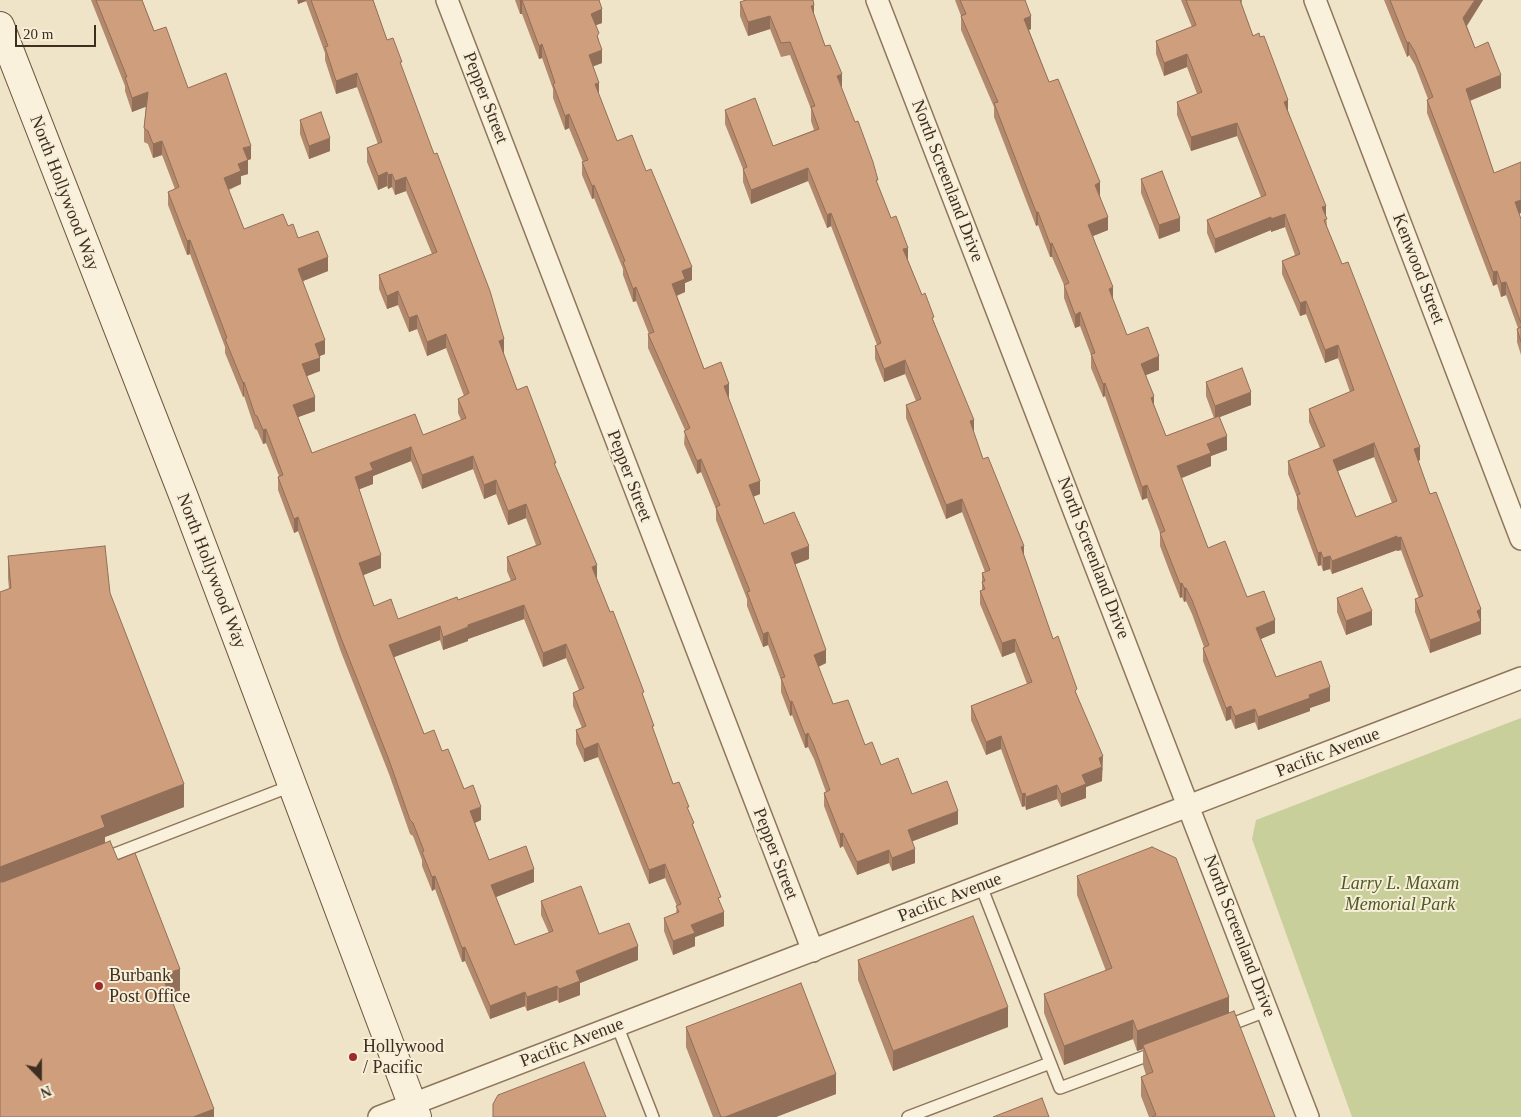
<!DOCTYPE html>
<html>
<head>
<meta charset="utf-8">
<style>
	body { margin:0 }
	#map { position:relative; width:1521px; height:1117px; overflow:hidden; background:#f0e4c8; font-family:"Times New Roman",serif }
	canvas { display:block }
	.north { position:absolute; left:15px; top:1052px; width:50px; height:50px; -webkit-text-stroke:4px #f7eed8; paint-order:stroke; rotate:158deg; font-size:14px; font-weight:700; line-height:20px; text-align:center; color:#3d2e20 }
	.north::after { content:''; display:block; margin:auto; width:18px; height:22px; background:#3d2e20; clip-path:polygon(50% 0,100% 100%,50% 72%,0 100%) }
	.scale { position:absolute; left:15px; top:25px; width:81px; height:22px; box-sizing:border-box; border:2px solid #3d2e20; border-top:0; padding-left:6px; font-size:15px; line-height:18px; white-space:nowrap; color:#3d2e20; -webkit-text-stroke:4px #f7eed8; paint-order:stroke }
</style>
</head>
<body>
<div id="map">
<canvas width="1521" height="1117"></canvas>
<div class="north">N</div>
<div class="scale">20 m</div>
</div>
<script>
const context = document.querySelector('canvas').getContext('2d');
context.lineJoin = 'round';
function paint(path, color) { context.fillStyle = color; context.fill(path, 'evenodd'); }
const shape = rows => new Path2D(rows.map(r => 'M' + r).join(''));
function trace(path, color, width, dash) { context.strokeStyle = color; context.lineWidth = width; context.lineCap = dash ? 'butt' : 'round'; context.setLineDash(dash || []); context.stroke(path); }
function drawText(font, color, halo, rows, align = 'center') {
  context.font = font + ' "Times New Roman",serif'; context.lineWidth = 4; context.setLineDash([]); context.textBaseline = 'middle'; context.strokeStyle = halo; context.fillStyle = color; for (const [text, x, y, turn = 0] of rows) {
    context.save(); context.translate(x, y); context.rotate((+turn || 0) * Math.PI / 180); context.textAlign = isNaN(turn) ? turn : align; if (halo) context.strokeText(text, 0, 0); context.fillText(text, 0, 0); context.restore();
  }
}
paint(shape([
	[1521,718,1521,1117,1352,1117,1252,839,1256,820]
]), '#c9cf9b');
const lane = shape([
	[102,859,291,786],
	[981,886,1060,1088,1157,1052],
	[617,1025,653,1117],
	[1224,1027,1266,1011],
	[908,1117,1050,1063]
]);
const street = shape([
	[447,0,813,951],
	[877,0,1308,1117],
	[1315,0,1521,539],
	[379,1117,1521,678]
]);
const secondary = shape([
	[0,26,185,500,417,1117]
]);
trace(lane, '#8d765c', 14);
trace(street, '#8d765c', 24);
trace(secondary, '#6f573f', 30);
trace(lane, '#faf1dc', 11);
trace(street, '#faf1dc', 21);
trace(secondary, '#faf1dc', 28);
paint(shape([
	[91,0,142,0,154,31,188,88,251,159,248,160,248,174,241,176,241,184,229,190,244,229,288,226,328,271,303,281,325,354,319,356,320,371,307,376,315,411,298,417,312,453,423,435,461,420,458,413,458,399,464,396,446,348,427,356,417,329,409,332,398,305,387,309,379,289,379,275,432,254,406,191,395,195,392,187,388,189,387,186,378,190,367,162,367,148,378,144,357,87,336,94,325,60,325,53,306,1,298,4,297,0,373,0,387,40,402,68,504,353,503,353,517,390,556,468,597,579,644,698,654,732,673,784,689,812,694,828,721,905,724,926,695,937,695,946,673,955,664,931,664,918,676,913,677,906,665,878,649,884,598,757,584,762,576,744,576,730,582,728,573,706,573,693,579,690,566,658,543,667,524,619,468,639,468,641,443,650,440,640,394,657,424,734,442,751,464,789,481,820,475,823,489,860,534,882,496,897,515,945,549,933,541,915,541,901,599,934,638,960,580,983,580,995,559,1003,557,1000,527,1011,525,1006,490,1019,465,961,462,962,435,889,432,891,422,866,422,860,413,836,410,834,389,774,341,652,298,531,294,533,278,490,278,477,279,476,266,443,263,444,257,430,255,429,244,396,243,397,225,353,225,347,190,254,187,255,168,205,168,192,175,189,162,155,153,158,148,144,144,142,144,128,146,106,132,112,125,91,125,86],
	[411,461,422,489,473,469,484,499,496,494,508,525,526,518,536,545,507,557,507,571,511,581,458,600,398,619,374,606,363,575,381,568,359,489,373,484,373,476],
	[515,0,599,0,602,23,596,25,599,42,602,63,593,66,599,95,617,141,646,171,692,280,685,283,685,292,677,296,704,369,729,397,728,397,760,494,753,497,764,524,809,559,795,564,826,663,818,667,833,704,881,765,912,794,958,824,912,841,915,863,892,871,889,863,857,875,843,846,840,848,824,806,824,793,826,792,814,759,808,747,805,748,792,715,790,716,781,692,781,680,768,645,763,647,747,606,747,599,716,520,716,509,701,472,697,474,684,444,685,430,648,348,648,334,649,334,636,301,633,302,623,275,623,269,594,198,592,199,582,175,582,162,583,162,569,128,565,130,553,98,553,89,542,58,539,59,522,14,520,14],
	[955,0,1025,0,1031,29,1029,30,1049,82,1100,196,1108,230,1093,236,1113,300,1127,335,1159,370,1146,375,1154,405,1166,436,1214,418,1206,396,1206,382,1251,405,1219,417,1227,450,1211,456,1211,466,1181,478,1208,548,1275,633,1261,639,1276,677,1330,701,1310,708,1310,711,1258,730,1255,722,1235,729,1231,719,1226,721,1203,661,1203,648,1204,647,1192,614,1186,601,1184,602,1182,597,1180,598,1169,570,1160,546,1160,533,1147,498,1142,500,1105,396,1103,397,1091,368,1091,355,1080,326,1075,328,1064,298,1064,285,1052,257,1050,257,1038,225,1036,226,994,117,994,107,961,30,961,16],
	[1181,0,1242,0,1242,2,1241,3,1253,36,1288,111,1326,216,1327,227,1420,460,1418,461,1430,494,1481,609,1481,634,1430,653,1415,612,1415,599,1419,598,1401,550,1397,551,1397,550,1332,574,1330,569,1323,571,1321,565,1318,566,1297,509,1297,497,1288,474,1288,461,1320,448,1309,422,1309,409,1350,392,1338,358,1325,363,1306,314,1300,316,1282,274,1282,261,1295,255,1285,227,1271,232,1271,230,1215,253,1207,233,1207,220,1261,197,1237,136,1191,151,1177,115,1177,102,1197,94,1187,67,1164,76,1156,54,1156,41,1192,27],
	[1374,457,1392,503,1356,517,1338,471],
	[1384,0,1483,0,1467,26,1475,48,1501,88,1470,101,1494,173,1519,214,1521,219,1521,355,1517,342,1517,329,1518,328,1506,295,1501,297,1497,284,1493,286,1427,113,1427,100,1428,99,1415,65,1409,55,1407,57],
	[740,2,814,16,878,186,922,295,934,322,983,459,1024,556,1053,639,1077,695,1103,770,1102,770,1102,781,1086,787,1086,798,1061,807,1057,799,1026,810,1025,806,1022,807,1001,749,986,755,971,720,971,706,1027,684,1015,652,1002,657,980,604,980,591,982,590,982,573,985,572,962,512,946,519,906,418,906,405,916,401,905,374,884,382,875,359,875,346,877,345,831,226,827,228,808,181,751,204,743,182,743,169,725,124,725,110,773,146,814,130,811,121,811,109,790,55,781,57,770,29,748,36,740,16],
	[300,120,330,151,309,159,300,134],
	[1141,179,1180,231,1159,239,1141,193],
	[8,556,110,593,184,807,105,837,105,843,118,860,180,992,170,995,214,1117,0,1117,9,589,8,578],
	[1337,598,1372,625,1346,635,1337,612],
	[1077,876,1229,1013,1275,1117,1149,1117,1141,1096,1141,1077,1146,1075,1143,1065,1143,1049,1137,1051,1133,1039,1064,1065,1044,1013,1044,994,1106,971,1077,895],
	[858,960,1008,1027,893,1071,858,980],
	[686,1027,836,1094,776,1117,713,1117,686,1047]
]), '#b2896c');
paint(shape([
	[298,0,306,0,306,1,298,4],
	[522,0,522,14,520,14,520,1],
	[1475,0,1483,0,1463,31,1463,18],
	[814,5,814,18,811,6],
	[602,9,602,23,591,27,591,14],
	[770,16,770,29,748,36,748,22],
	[1031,16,1031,29,1024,32,1024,19],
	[1409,42,1409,55,1407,57,1407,43],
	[542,44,542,58,539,59,539,46],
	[602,50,602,63,589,68,589,55],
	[1187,54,1187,67,1164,76,1164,63],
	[357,73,357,87,336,94,336,81],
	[842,74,842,88,837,76],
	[1501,75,1501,88,1466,102,1466,89],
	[599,83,599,96,595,84],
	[148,92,148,106,132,112,132,98],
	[1288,100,1288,114,1284,102],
	[569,114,569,128,565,130,565,116],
	[1237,123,1237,136,1191,151,1191,137],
	[330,138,330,151,309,159,309,146],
	[162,141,162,155,153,158,153,144],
	[251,146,251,159,248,160,248,174,241,176,241,184,224,191,224,178,238,164,243,148],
	[808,168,808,181,751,204,751,190],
	[387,172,387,186,378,190,378,176],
	[392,174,392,187,388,189,388,175],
	[406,177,406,191,395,195,395,181],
	[1100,182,1100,196,1095,198,1095,185],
	[594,185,594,198,592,199,592,186],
	[1521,200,1521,213,1515,216,1515,202],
	[1326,206,1326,219,1322,207],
	[1036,212,1038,212,1038,225,1036,226],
	[831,213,831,226,827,228,827,215],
	[1285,214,1285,227,1271,232,1271,219],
	[1108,217,1108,230,1088,238,1088,225],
	[1271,217,1271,230,1215,253,1215,239],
	[1180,218,1180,231,1159,239,1159,225],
	[190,240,190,254,187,255,187,241],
	[1052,243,1052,257,1050,257,1050,244],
	[908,248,908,261,903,249],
	[328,257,328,271,298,283,298,269],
	[692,267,692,280,685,283,685,292,672,297,672,284,682,271],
	[1497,271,1497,284,1493,286,1493,272],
	[1506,282,1506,295,1501,297,1501,283],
	[636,287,636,301,633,302,633,289],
	[1113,287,1113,301,1109,289],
	[398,291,398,305,387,309,387,296],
	[1306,301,1306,314,1300,316,1300,303],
	[1080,312,1080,326,1075,328,1075,315],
	[417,315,417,329,409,332,409,318],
	[446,334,446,348,427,356,427,342],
	[504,339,504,353,499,355,499,341],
	[325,340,325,354,315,358,315,344],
	[1338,345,1338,358,1325,363,1325,350],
	[1159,356,1159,370,1141,377,1141,364],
	[320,358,320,371,302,378,302,364],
	[905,360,905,374,884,382,884,369],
	[244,382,244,396,243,397,243,383],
	[1105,383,1105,396,1103,397,1103,384],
	[729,384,729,397,724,399,724,386],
	[1251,392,1251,405,1215,419,1215,406],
	[1154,396,1154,410,1151,398],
	[315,397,315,411,293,419,293,405],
	[974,420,974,433,970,421],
	[266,429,266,443,263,444,263,430],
	[1227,436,1227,450,1211,456,1211,466,1177,480,1177,466,1207,444],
	[1374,443,1374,457,1333,473,1333,460],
	[411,447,411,461,373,476,373,484,355,491,355,477,370,463],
	[1420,447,1420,460,1414,463,1414,449],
	[473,456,473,469,422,489,422,475],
	[701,459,701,472,697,474,697,461],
	[496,480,496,494,484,499,484,485],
	[760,481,760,494,749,498,749,485],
	[1147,485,1147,498,1142,500,1142,487],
	[962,499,962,512,946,519,946,505],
	[526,504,526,518,508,525,508,511],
	[298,517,298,531,294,533,294,519],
	[1397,536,1397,550,1332,574,1332,561],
	[1401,537,1401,550,1397,551,1397,538],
	[809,546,809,559,791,566,791,553],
	[1024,546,1024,560,1021,547],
	[1321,552,1321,565,1318,566,1318,553],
	[381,555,381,568,359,577,359,563],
	[1330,556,1330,569,1323,571,1323,558],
	[597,565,597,579,592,567],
	[1182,583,1182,597,1180,598,1180,584],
	[1184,588,1186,588,1186,601,1184,602],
	[524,605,524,619,468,639,468,641,443,650,443,637,468,625],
	[1481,609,1481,634,1430,653,1430,640,1477,611],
	[1372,611,1372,625,1346,635,1346,621],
	[1275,620,1275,633,1256,641,1256,628],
	[440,626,440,640,389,659,389,645],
	[768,632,768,645,763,647,763,634],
	[1015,639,1015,652,1002,657,1002,643],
	[566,644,566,658,543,667,543,653],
	[826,650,826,663,814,669,814,655],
	[1330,687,1330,701,1310,708,1310,711,1258,730,1258,717,1309,695],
	[792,701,792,715,790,716,790,702],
	[1231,706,1231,719,1226,721,1226,708],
	[1255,709,1255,722,1235,729,1235,716],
	[808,733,808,747,805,748,805,735],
	[1001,736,1001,749,986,755,986,742],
	[598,743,598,757,584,762,584,749],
	[1103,756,1102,781,1086,787,1086,798,1061,807,1061,794,1082,775,1099,758],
	[184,784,184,807,105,837,105,849,0,890,0,867,101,816],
	[1057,785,1057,799,1026,810,1026,797],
	[1025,793,1025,806,1022,807,1022,794],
	[481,807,481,820,470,825,470,811],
	[958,811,958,824,908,843,908,830],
	[843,833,843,846,840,848,840,834],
	[915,849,915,863,892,871,892,858],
	[889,850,889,863,857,875,857,862],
	[665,864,665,878,649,884,649,870],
	[534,869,534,882,491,899,491,885],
	[435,876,435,889,432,891,432,877],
	[724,912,724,926,695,937,695,946,673,955,673,941,691,925],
	[638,946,638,960,580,983,580,995,559,1003,559,989,576,971],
	[465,947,465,961,462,962,462,948],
	[180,969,180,992,162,998,162,975],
	[557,986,557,1000,527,1011,527,997],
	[525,992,525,1006,490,1019,490,1006],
	[1229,997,1229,1017,1143,1045,1143,1049,1137,1051,1137,1031],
	[1008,1007,1008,1027,893,1071,893,1051],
	[1133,1020,1133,1039,1064,1065,1064,1046],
	[836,1074,836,1094,776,1117,725,1117],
	[214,1109,214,1117,193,1117]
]), '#916f58');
const building = shape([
	[96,0,142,0,154,31,166,27,188,88,226,73,251,146,243,148,248,160,238,164,241,171,224,178,244,229,283,214,288,226,293,224,298,238,318,231,328,257,298,269,325,340,315,344,320,358,302,364,315,397,293,405,312,453,415,414,423,435,466,418,458,399,469,393,446,334,427,342,417,315,409,318,398,291,387,296,379,275,437,252,406,177,395,181,392,174,388,175,387,172,378,176,367,148,382,142,357,73,336,81,325,47,328,46,311,0,373,0,387,40,393,38,402,62,400,62,434,154,437,153,490,291,504,339,499,341,517,390,527,386,533,402,556,463,554,463,597,565,592,567,610,612,613,611,644,692,642,693,654,726,652,726,673,784,679,782,689,807,687,807,694,823,692,824,721,897,718,898,724,912,691,925,695,933,673,941,664,918,679,912,676,906,681,904,665,864,649,870,598,743,584,749,576,730,586,726,573,693,584,688,566,644,543,653,524,605,468,625,468,627,443,637,440,626,389,645,424,734,434,730,442,751,448,749,464,789,473,785,481,807,470,811,489,860,526,846,534,869,491,885,515,945,553,931,541,901,581,886,599,934,629,923,638,946,576,971,580,981,559,989,557,986,527,997,525,992,490,1006,465,947,462,948,435,876,432,877,422,852,424,851,413,823,410,820,389,760,341,638,298,517,294,519,278,477,283,475,266,429,263,430,257,416,255,415,244,382,243,383,225,339,227,338,190,240,187,241,168,192,179,187,162,141,153,144,148,131,144,128,148,92,132,98,125,77,127,77,96,0],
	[411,447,422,475,473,456,484,485,496,480,508,511,526,504,541,544,507,557,516,579,458,600,457,597,398,619,391,599,374,606,359,563,381,555,355,477,373,470,370,463,411,447],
	[520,0,599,0,602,9,591,14,599,33,597,36,602,50,589,55,599,83,595,84,617,141,632,135,646,171,651,169,692,267,682,271,685,279,672,284,704,369,721,362,729,384,724,386,760,481,749,485,764,524,794,512,809,546,791,553,826,650,814,655,833,704,848,700,865,745,872,742,881,765,898,758,912,794,947,781,958,811,908,830,915,849,892,858,889,850,857,862,843,833,840,834,824,793,830,790,814,746,808,733,805,735,792,701,790,702,781,678,785,677,768,632,763,634,747,592,750,591,716,507,720,505,701,459,697,461,684,431,690,428,648,334,654,332,636,287,633,289,623,262,625,261,594,185,592,186,582,162,588,160,569,114,565,116,553,84,555,83,542,44,539,46,522,0,520,1,520,0],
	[746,0,813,0,814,5,811,6,825,46,830,45,842,74,837,76,855,122,858,121,873,162,878,180,876,180,891,218,896,216,908,248,903,249,922,295,925,293,934,317,932,318,974,420,970,421,983,459,988,457,1024,546,1021,547,1053,639,1058,636,1077,689,1075,691,1103,756,1099,758,1102,767,1082,775,1086,784,1061,794,1057,785,1026,797,1025,793,1022,794,1001,736,986,742,971,706,1032,682,1015,639,1002,643,980,591,985,589,982,582,985,581,982,573,990,570,962,499,946,505,906,405,921,399,905,360,884,369,875,346,881,343,831,213,827,215,808,168,751,190,743,169,747,167,725,110,755,98,773,146,819,129,811,107,815,106,790,42,781,43,770,16,748,22,740,2,746,0],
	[960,0,1025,0,1031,16,1024,19,1049,82,1058,79,1100,182,1095,185,1108,217,1088,225,1113,287,1109,289,1127,335,1148,327,1159,356,1141,364,1154,396,1151,398,1166,436,1219,416,1227,436,1207,444,1211,453,1177,466,1208,548,1225,541,1247,597,1264,591,1275,620,1256,628,1276,677,1321,661,1330,687,1309,695,1310,698,1258,717,1255,709,1235,716,1231,706,1226,708,1203,648,1209,645,1192,600,1186,588,1184,588,1182,583,1180,584,1169,556,1160,533,1165,531,1147,485,1142,487,1105,383,1103,384,1091,354,1095,353,1080,312,1075,315,1064,285,1069,283,1052,243,1050,244,1038,212,1036,212,994,103,998,102,961,16,966,14,960,0],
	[1186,0,1240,0,1253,36,1259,33,1260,37,1264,36,1288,100,1284,102,1326,206,1322,207,1327,219,1324,220,1342,264,1348,262,1420,447,1414,449,1430,494,1436,492,1481,609,1477,611,1481,621,1430,640,1415,599,1423,596,1401,537,1397,538,1397,536,1332,561,1330,556,1323,558,1321,552,1318,553,1297,495,1300,494,1288,461,1325,446,1309,409,1354,390,1338,345,1325,350,1306,301,1300,303,1282,261,1300,254,1285,214,1271,219,1271,217,1215,239,1207,220,1266,195,1237,123,1191,137,1177,102,1202,92,1187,54,1164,63,1156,41,1196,25,1186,0],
	[1374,443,1397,501,1356,517,1333,460,1374,443],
	[1390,0,1475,0,1463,18,1475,48,1488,42,1501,75,1466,89,1494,173,1521,162,1521,200,1515,202,1521,219,1521,323,1506,282,1501,283,1497,271,1493,272,1427,100,1433,97,1415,52,1409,42,1407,43,1390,0],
	[321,112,330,138,309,146,300,120,321,112],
	[1162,171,1180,218,1159,225,1141,179,1162,171],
	[1521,327,1521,342,1517,329,1521,327],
	[1242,368,1251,392,1215,406,1206,382,1242,368],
	[105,546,110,593,184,784,101,816,105,827,0,867,0,592,11,588,8,556,105,546],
	[1362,588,1372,611,1346,621,1337,598,1362,588],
	[110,841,118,860,135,853,180,969,162,975,214,1109,193,1117,0,1117,0,882,3,882,110,841],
	[1152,847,1176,858,1229,997,1137,1031,1133,1020,1064,1046,1044,994,1112,968,1077,876,1152,847],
	[973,916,1008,1007,893,1051,858,960,973,916],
	[801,983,836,1074,725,1117,721,1117,686,1027,801,983],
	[1234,1011,1275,1117,1152,1117,1156,1115,1141,1077,1153,1072,1143,1045,1234,1011],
	[584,1062,606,1117,493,1117,493,1104,498,1095,584,1062],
	[1042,1098,1049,1117,993,1117,1042,1098]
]);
paint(building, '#cf9f7d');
trace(building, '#916f58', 1);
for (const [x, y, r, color] of [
	[99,986,5,"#9e2a2b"],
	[353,1057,5,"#9e2a2b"]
]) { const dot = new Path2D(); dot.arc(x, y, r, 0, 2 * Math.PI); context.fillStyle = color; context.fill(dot); trace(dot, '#f7eed8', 2); }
drawText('18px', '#3d2e20', '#f7eed8', [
	["Pepper Street",485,98,69],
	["North Screenland Drive",947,181,69],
	["North Hollywood Way",64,193,69],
	["Kenwood Street",1418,269,69],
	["Pepper Street",629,476,69],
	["North Screenland Drive",1093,558,69],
	["North Hollywood Way",211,571,69],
	["Pacific Avenue",1328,753,-21],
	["Pepper Street",775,854,69],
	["Pacific Avenue",950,898,-21],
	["North Screenland Drive",1239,936,69],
	["Pacific Avenue",572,1043,-21]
]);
drawText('italic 18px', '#4d5a26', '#f7eed8', [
	["Larry L. Maxam",1400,884],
	["Memorial Park",1400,905]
]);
drawText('18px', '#3d2e20', '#f7eed8', [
	["Burbank",109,976],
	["Post Office",109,997],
	["Hollywood",363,1047],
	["/ Pacific",363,1068]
], 'left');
</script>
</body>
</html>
